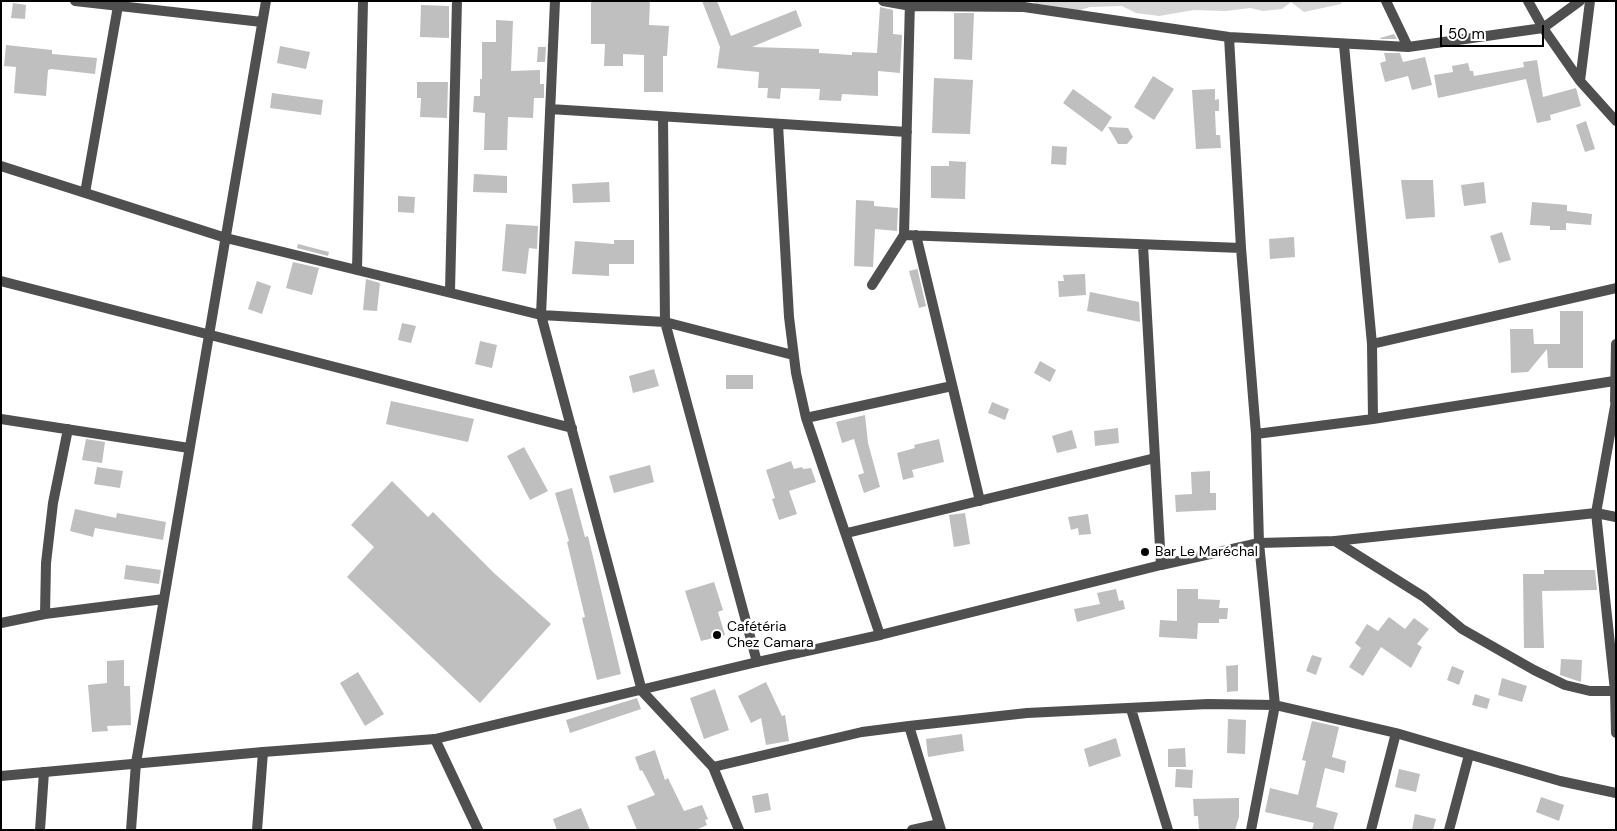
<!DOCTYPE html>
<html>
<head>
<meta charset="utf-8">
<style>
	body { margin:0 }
	#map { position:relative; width:1617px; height:831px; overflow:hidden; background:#fff; font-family:"DM Sans",sans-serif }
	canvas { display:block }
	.frame { position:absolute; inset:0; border:2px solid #000; pointer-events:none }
	.scale { position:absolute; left:1440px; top:25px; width:104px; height:22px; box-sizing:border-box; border:2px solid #000; border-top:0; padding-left:6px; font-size:15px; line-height:18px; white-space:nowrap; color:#000; -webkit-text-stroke:4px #fff; paint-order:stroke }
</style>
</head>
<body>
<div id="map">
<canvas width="1617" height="831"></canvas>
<div class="frame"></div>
<div class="scale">50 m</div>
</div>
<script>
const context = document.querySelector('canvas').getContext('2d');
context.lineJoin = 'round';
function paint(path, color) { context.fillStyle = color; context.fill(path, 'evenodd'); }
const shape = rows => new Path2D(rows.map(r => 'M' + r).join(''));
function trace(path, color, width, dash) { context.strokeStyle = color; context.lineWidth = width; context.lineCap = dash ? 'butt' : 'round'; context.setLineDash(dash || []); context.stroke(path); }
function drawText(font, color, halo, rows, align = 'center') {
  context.font = font + ' "DM Sans",sans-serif'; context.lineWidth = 5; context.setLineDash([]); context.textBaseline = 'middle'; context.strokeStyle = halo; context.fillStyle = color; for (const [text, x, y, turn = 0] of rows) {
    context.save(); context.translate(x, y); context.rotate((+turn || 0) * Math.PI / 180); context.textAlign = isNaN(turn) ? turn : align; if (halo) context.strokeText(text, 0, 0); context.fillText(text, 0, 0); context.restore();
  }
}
paint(shape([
	[1033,1,1342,1,1341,4,1304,12,1291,2,1282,9,1263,11,1250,8,1226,11,1194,10,1159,16,1136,13,1122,6,1090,7,1074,12,1040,9]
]), '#d6d6d6');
paint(shape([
	[591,1,650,1,649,25,669,26,667,56,663,56,663,92,644,92,644,55,623,54,623,66,604,66,605,44,591,44],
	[702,1,717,1,731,36,796,10,802,26,752,47,819,49,819,53,852,55,852,52,877,53,880,7,893,10,893,34,902,35,900,73,878,71,878,96,842,94,841,101,819,100,820,89,781,88,780,99,767,98,768,88,758,88,759,72,717,68,720,47],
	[13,3,26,5,25,19,11,18],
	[421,5,449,6,449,38,420,37],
	[954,13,974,13,972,60,954,59],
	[496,20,513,21,511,71,540,70,540,84,544,84,544,98,534,98,533,118,508,117,507,150,484,150,485,113,473,112,474,96,480,96,480,79,482,79,482,42,496,42],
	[1394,34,1397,39,1381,39,1380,38],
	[6,45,52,50,52,54,97,58,95,74,51,69,48,70,46,96,14,93,16,67,4,66],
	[280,46,310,52,306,69,277,63],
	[538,47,546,47,545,62,537,62],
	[1384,53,1400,53,1403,62,1425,57,1432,85,1412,90,1408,76,1385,82,1380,63,1386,61],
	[1537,60,1543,97,1576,88,1581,106,1550,115,1551,120,1537,123,1526,79,1438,98,1434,75,1453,72,1452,66,1468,63,1470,71,1473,71,1474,76,1524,67,1523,62],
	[1153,76,1174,89,1154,120,1134,107],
	[934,78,973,80,970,134,932,133],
	[417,82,448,82,447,118,420,117,421,98,417,98],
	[1073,89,1112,117,1102,132,1063,103],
	[1215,89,1215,100,1219,99,1219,111,1215,111,1216,135,1220,135,1221,148,1196,149,1192,90],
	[272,93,323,100,321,115,270,108],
	[1586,121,1595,149,1585,152,1576,125],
	[1108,127,1128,128,1133,137,1127,144,1118,144],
	[1052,146,1067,147,1066,165,1051,164],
	[949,161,966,162,965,199,931,198,931,166,949,166],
	[474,174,507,176,507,193,473,192],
	[1401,180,1433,180,1435,217,1406,219],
	[609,182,610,202,573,203,572,184],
	[1484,182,1486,203,1464,206,1461,185],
	[398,196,415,197,414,213,398,212],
	[856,200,874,201,874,206,898,208,897,231,875,229,873,267,854,266],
	[1532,202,1567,205,1567,211,1592,214,1591,225,1566,223,1566,230,1550,230,1550,226,1530,225],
	[506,224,538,226,537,249,529,248,526,274,502,271],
	[1502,232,1511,260,1499,263,1490,236],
	[1294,237,1295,257,1270,259,1269,239],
	[614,240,634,240,634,264,609,264,609,276,572,274,575,241,614,244],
	[298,244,329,252,328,256,297,248],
	[293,262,319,268,312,295,286,288],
	[917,267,926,306,919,308,909,271,917,269],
	[1085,274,1086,295,1059,297,1058,281,1064,281,1063,275],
	[366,279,380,283,377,311,363,310],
	[257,281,271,286,262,314,248,309],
	[1090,292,1139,302,1140,322,1087,311],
	[1560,311,1583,311,1583,368,1548,368,1547,349,1528,372,1511,373,1510,329,1533,329,1534,344,1560,344],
	[402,323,416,326,411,343,398,340],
	[480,341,497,345,492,368,475,364],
	[1040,361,1056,370,1050,382,1034,373],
	[654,369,659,386,633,393,629,376],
	[726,375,753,375,753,389,726,389],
	[391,401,474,419,468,442,386,424],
	[992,402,1009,409,1005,420,988,413],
	[865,415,868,443,880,487,864,493,858,475,864,473,854,439,842,443,836,422],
	[1118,428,1119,443,1095,446,1094,431],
	[1072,430,1077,448,1057,453,1052,436],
	[86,439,105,442,102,463,82,460],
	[939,439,944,462,912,470,914,477,903,480,897,453,915,448,914,445],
	[524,447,548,491,530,500,507,456],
	[791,461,794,469,802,467,803,469,811,468,816,482,789,491,797,514,779,520,772,499,775,498,766,470],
	[650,465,654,482,614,493,609,476],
	[97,467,123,471,120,488,94,484],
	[1210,471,1210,493,1216,493,1216,510,1176,512,1175,495,1192,494,1191,472],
	[392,481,428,517,433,512,494,573,551,624,480,703,347,577,374,547,351,525],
	[572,488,585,537,588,536,621,674,597,680,582,618,585,617,567,542,569,541,555,493],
	[75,509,116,518,117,513,166,522,163,540,95,528,93,537,70,531],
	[965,513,970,544,954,547,949,515],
	[1088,514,1091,534,1079,535,1078,528,1071,530,1068,517],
	[126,565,161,570,159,584,124,579],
	[1544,570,1595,570,1597,590,1542,591,1544,648,1524,648,1523,574,1544,574],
	[714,582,723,610,718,612,725,635,701,641,685,591],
	[1116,589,1119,601,1123,600,1125,609,1077,622,1074,609,1100,604,1097,593],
	[1177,589,1198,589,1198,599,1220,600,1219,608,1228,608,1227,619,1219,619,1219,623,1198,623,1197,639,1159,637,1160,620,1177,621],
	[1389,617,1405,629,1414,618,1429,629,1417,644,1422,647,1411,668,1381,647,1363,676,1349,667,1361,648,1355,643,1367,624,1378,631],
	[1312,655,1322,658,1316,675,1306,671],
	[1561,659,1582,660,1581,682,1560,675],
	[124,660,124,686,130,686,131,725,107,726,108,731,92,732,88,685,107,683,107,661],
	[1238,665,1238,691,1227,692,1226,666],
	[1452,666,1464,671,1459,685,1447,680],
	[358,672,384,714,365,726,340,683],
	[1502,678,1527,686,1522,702,1498,695],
	[766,682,782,716,785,715,789,741,766,745,761,718,751,723,738,696],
	[715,689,729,730,704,739,690,698],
	[1475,694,1490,699,1487,709,1472,705],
	[637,698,641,709,570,733,566,720],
	[1228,719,1246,720,1245,754,1227,753],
	[1312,721,1339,727,1332,757,1346,761,1344,773,1325,768,1316,807,1338,813,1333,830,1312,830,1314,823,1265,812,1270,788,1298,795,1306,761,1302,760],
	[962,734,964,751,928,757,926,739],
	[1116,738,1121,756,1089,767,1084,749],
	[1185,748,1186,767,1168,767,1168,749],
	[655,750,665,780,668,778,684,811,702,805,708,819,705,820,707,825,696,830,637,830,627,806,655,795,642,770,640,771,635,757],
	[1176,769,1193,770,1192,788,1175,787],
	[1399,769,1420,774,1416,792,1395,787],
	[768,793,771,810,755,813,752,796],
	[1541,797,1564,805,1559,821,1536,812],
	[1239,798,1239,817,1235,830,1199,830,1198,816,1194,816,1193,799],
	[581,808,590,830,557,830,553,819],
	[1415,814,1436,819,1433,830,1412,830]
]), '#bfbfbf');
trace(shape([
	[75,1,262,22],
	[555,1,541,315,642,691,713,767,739,830],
	[883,1,911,6,1024,7,1229,37,1408,47,1543,28,1580,1],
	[1386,1,1408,47],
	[1528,1,1543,28,1580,81,1616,121],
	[1229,37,1241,248,1256,434,1259,543,1275,705,1251,830],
	[1344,45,1372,344,1373,419],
	[1580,81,1590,1],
	[550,109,907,132],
	[663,117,665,322,757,662],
	[778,124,789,317,796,373,806,418,880,635],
	[1,166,226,238,541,315,665,322,793,355],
	[85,193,118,6],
	[904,235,1241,248],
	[916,235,980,501],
	[1143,245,1161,565],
	[357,270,363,1],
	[1,281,572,428],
	[872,285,904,235,910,1],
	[450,291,457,1],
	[1372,344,1616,288],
	[1615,401,1616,344],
	[806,418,952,386],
	[1,419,189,448],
	[1256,434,1373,419,1614,381],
	[1616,517,1596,513,1615,691,1616,733],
	[847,533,1155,458],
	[1335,541,1424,597,1462,629,1534,670,1565,685,1590,691,1616,691],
	[45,614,46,563,53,503,68,429],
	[1,623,45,614,164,599],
	[1131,709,1168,830],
	[909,726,941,830],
	[435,739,478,830],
	[713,767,862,732,909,726,1027,713,1208,704,1275,705,1396,733,1560,781,1616,793],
	[40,830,44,772],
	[131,830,136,763,266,1],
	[257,830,263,752],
	[912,830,939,824],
	[1371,830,1396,733],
	[1449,830,1469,755]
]), '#4f4f4f', 10);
trace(shape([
	[1,776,263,752,435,739,757,662,880,635,1161,565,1259,543,1335,541,1596,513,1616,401]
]), '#4f4f4f', 10);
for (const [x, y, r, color] of [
	[1145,552,5,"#000"],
	[717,635,5,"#000"]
]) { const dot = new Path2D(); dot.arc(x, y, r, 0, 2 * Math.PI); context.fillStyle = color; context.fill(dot); trace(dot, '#fff', 2); }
drawText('14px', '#000', '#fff', [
	["Bar Le Maréchal",1155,552],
	["Cafétéria",727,627],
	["Chez Camara",727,643]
], 'left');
</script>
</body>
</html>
